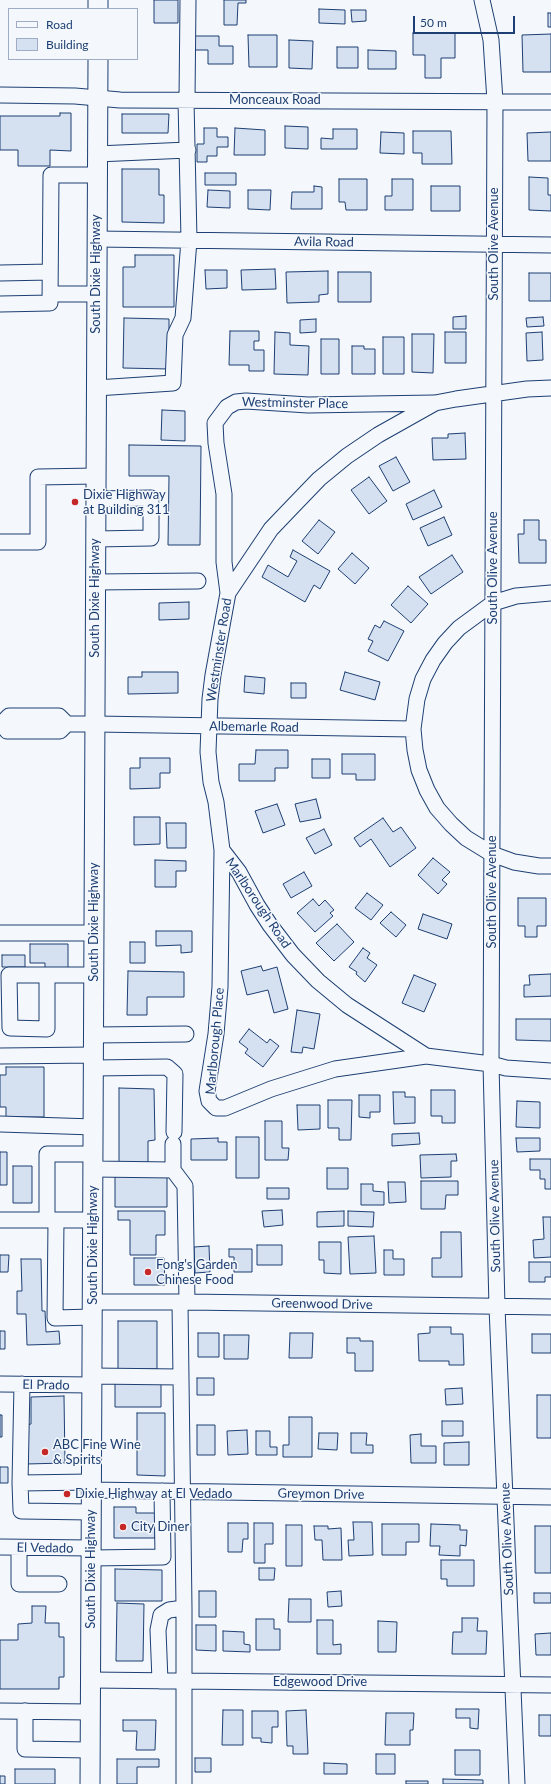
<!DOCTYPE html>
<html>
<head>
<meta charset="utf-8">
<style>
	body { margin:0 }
	#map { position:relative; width:551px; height:1784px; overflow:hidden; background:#f4f7fb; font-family:Lato,sans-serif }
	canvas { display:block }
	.legend { position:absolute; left:8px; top:8px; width:130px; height:52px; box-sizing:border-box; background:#f4f7fb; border:1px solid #9eadc5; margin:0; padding:5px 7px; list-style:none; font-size:12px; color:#1d3f73 }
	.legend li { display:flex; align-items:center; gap:8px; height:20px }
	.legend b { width:20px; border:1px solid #9eadc5 }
	.scale { position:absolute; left:413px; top:16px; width:102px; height:18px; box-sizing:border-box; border:2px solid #1d3f73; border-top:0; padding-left:5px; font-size:12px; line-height:14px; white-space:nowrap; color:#1d3f73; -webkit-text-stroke:3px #f4f7fb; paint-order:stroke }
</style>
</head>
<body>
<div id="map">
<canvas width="551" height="1784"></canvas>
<ul class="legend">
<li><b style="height:5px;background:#f4f7fb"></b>Road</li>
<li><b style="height:11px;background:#d5e0f0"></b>Building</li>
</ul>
<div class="scale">50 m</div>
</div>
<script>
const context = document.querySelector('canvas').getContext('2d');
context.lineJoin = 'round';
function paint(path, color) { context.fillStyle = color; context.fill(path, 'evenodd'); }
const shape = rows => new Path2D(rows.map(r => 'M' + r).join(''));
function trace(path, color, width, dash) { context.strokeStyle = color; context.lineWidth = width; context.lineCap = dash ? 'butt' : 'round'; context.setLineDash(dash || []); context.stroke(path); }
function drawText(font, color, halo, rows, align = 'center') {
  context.font = font + ' Lato,sans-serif'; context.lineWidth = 3; context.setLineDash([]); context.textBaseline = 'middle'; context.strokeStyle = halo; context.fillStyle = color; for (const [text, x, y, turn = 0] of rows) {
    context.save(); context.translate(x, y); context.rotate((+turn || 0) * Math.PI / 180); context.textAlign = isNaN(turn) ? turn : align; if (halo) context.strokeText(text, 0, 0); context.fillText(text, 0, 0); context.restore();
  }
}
const building = shape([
	[154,0,178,0,178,23,154,23,154,0],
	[224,0,246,0,246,3,238,3,237,25,224,25,224,0],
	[319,9,345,10,345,24,319,23,319,9],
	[351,10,366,10,366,21,352,22,351,10],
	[548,13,551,13,551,27,548,27,548,13],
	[413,33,455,33,455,58,441,58,441,78,425,78,425,55,413,55,413,33],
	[551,34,551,72,523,72,522,35,551,34],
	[248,35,277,35,277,67,249,67,248,35],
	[194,36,219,36,219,46,233,46,233,64,208,64,208,50,194,50,194,36],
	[289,40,313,41,312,69,289,68,289,40],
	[337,47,358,47,358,68,337,68,337,47],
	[368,50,396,51,396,69,368,69,368,50],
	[60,113,71,113,71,151,50,150,50,166,18,166,18,150,0,150,0,116,60,116,60,113],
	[122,114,169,114,168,133,122,133,122,114],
	[285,126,308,127,308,149,285,148,285,126],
	[204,128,217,128,217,137,228,137,228,147,217,147,217,156,207,156,207,162,197,162,197,144,204,144,204,128],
	[235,128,265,130,265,155,234,155,235,128],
	[333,129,357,129,357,149,321,149,321,138,333,139,333,129],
	[413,131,451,131,452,164,422,164,422,153,413,153,413,131],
	[381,132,404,133,404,154,380,153,381,132],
	[551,132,551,161,528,161,527,133,551,132],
	[122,169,159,169,159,195,164,195,164,223,122,222,122,169],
	[205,173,236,173,236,185,205,185,205,173],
	[529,177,548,178,548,195,551,195,551,211,529,210,529,177],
	[339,179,367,179,367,210,346,210,345,202,339,202,339,179],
	[392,179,413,179,413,210,385,210,385,196,392,196,392,179],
	[314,186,322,187,322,209,291,209,292,192,314,192,314,186],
	[431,186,460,186,460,211,431,211,431,186],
	[208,190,230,191,230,208,207,207,208,190],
	[248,190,271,190,270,210,248,209,248,190],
	[135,255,174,255,174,307,123,307,123,267,135,267,135,255],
	[275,269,276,289,242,290,241,270,275,269],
	[205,270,227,270,227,288,206,289,205,270],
	[328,271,328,294,319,295,319,302,287,303,286,272,328,271],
	[338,272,371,272,371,302,338,302,338,272],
	[529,273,551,273,551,301,529,301,529,273],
	[466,316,466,329,453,329,453,317,466,316],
	[543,317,544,326,527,327,526,318,543,317],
	[124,318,169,319,169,369,123,368,124,318],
	[316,319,316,332,300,333,300,320,316,319],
	[230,331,259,331,259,341,254,341,254,350,264,350,264,371,249,371,249,365,229,365,230,331],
	[275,332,290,333,290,345,309,346,308,375,274,374,275,332],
	[445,332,466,332,466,363,445,363,445,332],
	[542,332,543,360,527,361,526,333,542,332],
	[412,334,434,334,433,373,412,372,412,334],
	[383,337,404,337,404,374,383,374,383,337],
	[321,339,339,339,339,374,321,374,321,339],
	[352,346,364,346,364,349,375,349,375,374,352,374,352,346],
	[162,410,185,411,185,441,161,440,162,410],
	[465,433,466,459,433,460,432,438,448,438,448,434,465,433],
	[129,445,201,446,200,545,168,545,169,476,129,476,129,445],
	[396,457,410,482,393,491,379,466,396,457],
	[369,477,387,501,369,514,351,490,369,477],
	[434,490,442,507,413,520,406,504,434,490],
	[444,517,452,535,428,546,420,528,444,517],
	[319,520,335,532,318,554,302,541,319,520],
	[524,520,539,520,539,540,546,540,546,563,519,563,518,534,524,534,524,520],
	[293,550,330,571,320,589,314,585,305,602,262,577,268,565,288,577,297,561,290,557,293,550],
	[352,553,369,568,355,584,338,569,352,553],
	[452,555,463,572,431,594,419,577,452,555],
	[408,586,428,604,411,623,391,605,408,586],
	[189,602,189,619,159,620,159,603,189,602],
	[384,621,404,631,388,661,368,651,373,641,368,639,375,625,380,628,384,621],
	[142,672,178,672,178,693,128,694,128,677,142,677,142,672],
	[345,672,380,682,375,700,340,690,345,672],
	[245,676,265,678,264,694,244,692,245,676],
	[291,683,306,683,306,698,291,698,291,683],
	[256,750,288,750,288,768,275,768,275,781,239,781,239,764,255,764,256,750],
	[342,754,375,754,375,780,356,780,356,774,342,774,342,754],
	[140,758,170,758,170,773,160,773,160,788,130,789,130,768,140,768,140,758],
	[312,759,330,759,330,778,312,778,312,759],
	[316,799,321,818,300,822,295,804,316,799],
	[277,804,285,825,263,833,255,811,277,804],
	[134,817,160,817,160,844,134,845,134,817],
	[383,818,393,832,401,827,416,848,390,867,371,839,360,847,354,838,383,818],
	[166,823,186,823,186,848,167,848,166,823],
	[324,829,332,845,315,854,306,838,324,829],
	[433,858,450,872,442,880,447,884,438,894,418,875,433,858],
	[155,860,186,861,186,871,176,871,176,887,155,887,155,860],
	[304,872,312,886,291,898,283,884,304,872],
	[367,893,383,905,371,920,355,908,367,893],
	[518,898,546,898,546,926,537,926,537,937,525,937,525,926,518,926,518,898],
	[313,899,319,906,325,900,334,910,330,913,333,916,315,932,297,913,313,899],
	[391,912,406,925,396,937,380,923,391,912],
	[423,914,452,924,447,939,418,929,423,914],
	[337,924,354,942,334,961,316,943,337,924],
	[156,931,192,931,192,952,181,953,181,945,156,946,156,931],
	[130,942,145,942,145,963,130,963,130,942],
	[30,944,68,944,68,969,45,969,45,963,30,963,30,944],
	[363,948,370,953,367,958,377,965,365,982,356,974,357,972,349,967,363,948],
	[2,955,25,955,25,967,2,967,2,955],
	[261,966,263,971,277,967,288,1009,274,1013,268,990,247,995,241,971,261,966],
	[128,971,184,972,184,997,147,997,147,1015,127,1015,128,971],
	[551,974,551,996,524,997,524,985,530,985,529,975,551,974],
	[414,975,436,984,424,1012,402,1003,414,975],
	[297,1010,320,1014,314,1049,303,1047,302,1053,291,1052,297,1010],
	[516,1019,551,1019,551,1041,516,1040,516,1019],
	[249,1029,267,1043,270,1039,279,1046,263,1067,245,1053,248,1049,239,1042,249,1029],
	[6,1067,44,1067,44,1117,6,1117,6,1107,0,1107,0,1075,6,1075,6,1067],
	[119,1088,154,1089,155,1140,148,1141,148,1164,119,1165,119,1088],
	[431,1090,455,1090,455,1123,442,1123,442,1116,431,1116,431,1090],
	[393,1092,405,1092,405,1097,415,1097,415,1123,394,1124,393,1092],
	[359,1095,380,1095,380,1112,370,1112,370,1118,359,1117,359,1095],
	[328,1100,352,1100,351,1140,339,1140,339,1128,328,1128,328,1100],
	[517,1101,540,1102,540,1128,516,1127,517,1101],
	[297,1105,320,1105,320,1129,298,1130,297,1105],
	[265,1121,282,1121,282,1148,289,1148,288,1160,265,1160,265,1121],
	[419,1133,420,1144,392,1146,392,1134,419,1133],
	[236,1137,259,1137,259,1178,236,1178,236,1137],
	[218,1138,218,1142,227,1142,227,1160,191,1160,191,1139,218,1138],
	[516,1138,540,1138,540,1151,517,1152,516,1138],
	[0,1152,7,1152,7,1185,0,1185,0,1152],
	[456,1154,457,1161,451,1161,451,1177,421,1178,420,1155,456,1154],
	[530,1159,551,1159,551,1189,545,1189,545,1179,540,1179,540,1170,530,1170,530,1159],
	[13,1166,32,1166,32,1203,13,1203,13,1166],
	[327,1168,348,1168,348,1189,327,1189,327,1168],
	[115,1176,167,1176,167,1207,115,1207,115,1176],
	[421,1181,458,1181,458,1195,446,1195,445,1209,421,1209,421,1181],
	[388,1182,405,1182,406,1202,389,1203,388,1182],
	[361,1184,373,1184,373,1191,384,1192,384,1205,361,1205,361,1184],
	[267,1188,289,1188,289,1199,267,1199,267,1188],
	[282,1210,283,1225,264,1227,262,1211,282,1210],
	[118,1211,165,1211,165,1235,156,1235,156,1255,130,1255,130,1220,118,1220,118,1211],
	[344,1211,344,1226,317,1227,317,1212,344,1211],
	[348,1211,374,1212,373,1227,348,1226,348,1211],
	[543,1217,551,1217,551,1257,534,1258,533,1240,544,1239,543,1217],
	[441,1232,461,1232,462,1277,432,1277,432,1258,441,1258,441,1232],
	[374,1236,376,1273,350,1274,348,1237,374,1236],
	[319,1242,341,1242,341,1274,324,1273,324,1260,319,1260,319,1242],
	[257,1245,282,1245,282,1265,257,1265,257,1245],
	[209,1246,210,1272,195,1273,194,1247,209,1246],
	[229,1249,252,1249,252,1272,234,1272,234,1257,229,1257,229,1249],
	[384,1250,393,1250,393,1259,404,1259,404,1275,384,1275,384,1250],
	[0,1255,9,1255,8,1272,0,1272,0,1255],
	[134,1258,164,1258,165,1285,134,1285,134,1258],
	[21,1259,41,1259,42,1311,45,1311,46,1332,59,1331,60,1344,27,1345,26,1314,17,1314,17,1291,22,1291,21,1259],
	[529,1262,551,1262,551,1277,545,1277,545,1282,529,1282,529,1262],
	[118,1321,157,1321,157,1369,118,1369,118,1321],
	[430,1327,451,1327,451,1334,463,1334,464,1365,449,1365,449,1361,419,1361,418,1334,430,1333,430,1327],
	[0,1331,5,1331,5,1349,0,1349,0,1331],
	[198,1333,219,1333,219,1357,198,1357,198,1333],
	[290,1333,313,1333,312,1358,289,1358,290,1333],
	[532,1334,551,1334,551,1353,532,1353,532,1334],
	[224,1335,249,1335,248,1359,224,1359,224,1335],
	[347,1338,360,1338,360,1341,373,1341,373,1371,355,1371,355,1353,347,1353,347,1338],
	[197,1378,214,1378,214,1395,197,1395,197,1378],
	[115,1382,161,1383,161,1407,115,1407,115,1382],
	[462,1388,463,1404,446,1405,445,1389,462,1388],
	[537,1395,551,1395,551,1438,537,1438,537,1395],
	[64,1396,65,1463,26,1464,26,1425,31,1424,31,1397,64,1396],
	[137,1413,165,1413,165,1476,137,1475,137,1413],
	[0,1415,2,1415,2,1437,0,1437,0,1415],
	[289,1417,312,1417,312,1457,283,1457,283,1445,289,1445,289,1417],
	[442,1421,463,1421,463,1436,442,1436,442,1421],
	[197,1425,215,1425,215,1455,197,1455,197,1425],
	[247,1430,248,1454,228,1455,227,1431,247,1430],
	[256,1431,270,1431,270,1447,277,1447,277,1455,256,1455,256,1431],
	[319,1433,338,1433,337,1450,318,1449,319,1433],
	[351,1433,367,1433,366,1445,373,1445,373,1453,351,1453,351,1433],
	[421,1434,421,1446,436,1446,436,1463,411,1463,410,1435,421,1434],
	[469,1442,469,1465,444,1465,444,1443,469,1442],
	[0,1467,8,1467,8,1483,0,1483,0,1467],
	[114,1507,136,1507,136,1513,156,1513,155,1538,114,1538,114,1507],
	[353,1522,372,1522,373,1555,349,1556,348,1540,354,1540,353,1522],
	[228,1523,248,1523,248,1539,243,1539,242,1552,228,1552,228,1523],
	[254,1523,273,1523,273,1544,265,1544,265,1563,254,1563,254,1523],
	[382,1524,419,1524,419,1542,406,1542,406,1555,382,1555,382,1524],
	[431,1524,460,1525,460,1530,467,1530,466,1546,460,1545,460,1556,439,1555,440,1546,430,1546,431,1524],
	[286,1525,302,1525,302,1566,286,1566,286,1525],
	[314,1526,328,1526,328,1529,341,1528,342,1560,323,1560,322,1540,315,1540,314,1526],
	[535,1526,551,1526,551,1573,535,1573,535,1526],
	[441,1560,474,1560,474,1586,447,1586,447,1579,441,1579,441,1560],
	[259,1568,275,1568,274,1580,259,1580,259,1568],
	[115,1569,162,1570,162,1601,115,1601,115,1569],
	[199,1591,216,1591,216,1617,199,1617,199,1591],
	[341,1591,342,1606,328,1607,327,1592,341,1591],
	[534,1593,551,1593,551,1603,534,1603,534,1593],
	[289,1599,311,1599,311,1622,288,1622,289,1599],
	[117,1603,144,1604,143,1661,116,1661,117,1603],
	[32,1606,46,1606,45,1623,59,1623,59,1637,64,1637,64,1677,59,1677,59,1689,0,1689,0,1640,18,1640,18,1624,32,1623,32,1606],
	[462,1618,478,1618,477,1631,487,1631,486,1654,452,1654,453,1632,462,1632,462,1618],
	[256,1619,274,1619,274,1629,280,1629,280,1650,256,1650,256,1619],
	[317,1620,333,1620,333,1645,341,1644,341,1654,317,1654,317,1620],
	[378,1621,397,1622,396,1652,378,1652,378,1621],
	[196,1625,216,1625,216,1651,196,1650,196,1625],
	[223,1631,244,1632,244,1644,250,1645,250,1652,223,1651,223,1631],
	[551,1633,551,1655,536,1655,535,1634,551,1633],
	[456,1709,479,1709,478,1729,470,1728,470,1718,456,1718,456,1709],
	[223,1710,243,1710,243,1745,222,1745,223,1710],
	[306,1710,308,1754,293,1754,293,1746,287,1746,286,1711,306,1710],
	[252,1711,278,1711,278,1727,272,1727,272,1743,261,1742,261,1738,252,1738,252,1711],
	[386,1713,414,1713,413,1730,410,1730,410,1745,385,1745,386,1713],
	[539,1715,551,1715,551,1736,539,1736,539,1715],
	[123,1720,156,1720,155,1750,136,1750,137,1731,123,1731,123,1720],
	[455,1750,480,1750,480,1775,455,1775,455,1750],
	[376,1754,395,1754,395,1774,376,1774,376,1754],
	[195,1758,211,1758,211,1772,195,1772,195,1758],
	[117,1759,159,1759,159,1767,137,1767,137,1784,117,1784,117,1759],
	[324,1763,347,1764,347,1774,324,1774,324,1763],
	[15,1769,55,1769,55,1784,15,1784,15,1769],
	[0,1776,5,1776,5,1784,0,1784,0,1776],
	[443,1779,483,1780,483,1784,443,1784,443,1779],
	[406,1781,428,1781,428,1784,406,1784,406,1781]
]);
paint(building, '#d5e0f0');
trace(building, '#1d3f73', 1);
const minor = shape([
	[482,0,491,40,495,101,491,1064,497,1307,517,1784],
	[0,95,75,96,120,100,551,102],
	[187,100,188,0],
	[97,154,188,150],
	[96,239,551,245],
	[0,273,50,272],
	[50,294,96,294],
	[0,304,50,303,51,175,97,175],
	[96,388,173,383,175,335,183,318,189,240,186,100],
	[551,388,527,389,456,399,435,403,378,435,347,456,319,479,293,506,271,529,228,593,213,675,210,699,208,752,211,782,216,802,222,850,239,872,257,905,270,925,293,955,318,981,347,1005,426,1056,491,1064,506,1068,551,1071],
	[95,539,151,538,151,498,96,499],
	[0,542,38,542,38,477,96,476],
	[95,582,198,581],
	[228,593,224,562,224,494,216,443,215,423,227,407,236,402,246,401,308,405,434,403],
	[551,593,516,596,493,603,459,628,445,643,433,660,423,679,417,699,413,729,415,750,419,770,427,790,437,808,451,824,466,838,492,854,514,862,539,866,551,866],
	[0,723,2,723,9,716,59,716,67,724],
	[2,723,7,731,60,731,67,724,95,724,413,729],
	[222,850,220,987,216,1034,207,1091,209,1101,216,1108,225,1108,271,1089,335,1069,426,1056],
	[0,933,95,933],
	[47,975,47,1029,10,1028,9,975,94,975],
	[94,1035,186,1034],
	[0,1056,94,1055],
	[94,1068,167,1067,175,1074,174,1132],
	[0,1124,94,1127],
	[173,1144,173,1170,185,1186,187,1302],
	[93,1169,173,1170],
	[0,1220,93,1220],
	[47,1220,47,1154,93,1154],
	[56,1221,55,1318,93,1317],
	[93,1302,187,1302,551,1307],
	[180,1303,184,1608],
	[92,1376,180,1377],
	[0,1384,92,1385],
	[20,1483,22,1384],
	[91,1490,551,1497],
	[91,1512,21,1511,20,1483,91,1482],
	[0,1547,91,1548],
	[19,1548,19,1584,59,1584],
	[91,1558,163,1557,162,1491],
	[90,1680,551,1685],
	[160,1681,158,1630,161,1615,169,1610,184,1608,184,1784],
	[0,1711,90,1712],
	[25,1711,25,1749,90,1750]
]);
const major = shape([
	[98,9,98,0],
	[90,1784,98,59]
]);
trace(minor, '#1d3f73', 17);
trace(major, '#1d3f73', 21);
trace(minor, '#f4f7fb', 15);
trace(major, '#f4f7fb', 19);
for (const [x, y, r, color] of [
	[75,502,4,"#c62828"],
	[148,1272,4,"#c62828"],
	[45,1452,4,"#c62828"],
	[67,1494,4,"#c62828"],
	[123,1527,4,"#c62828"]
]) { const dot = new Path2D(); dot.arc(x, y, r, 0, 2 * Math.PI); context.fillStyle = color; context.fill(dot); trace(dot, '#f4f7fb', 1.5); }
drawText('13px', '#1d3f73', '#f4f7fb', [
	["Monceaux Road",275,100],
	["Avila Road",324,242,1],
	["South Olive Avenue",494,244,-90],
	["South Dixie Highway",96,274,-90],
	["Westminster Place",295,403,1],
	["South Olive Avenue",493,568,-90],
	["South Dixie Highway",95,598,-90],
	["Westminster Road",219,650,-81],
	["Albemarle Road",254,727,1],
	["South Olive Avenue",492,892,-90],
	["Marlborough Road",258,903,56],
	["South Dixie Highway",94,922,-90],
	["Marlborough Place",215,1041,-85],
	["South Olive Avenue",495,1216,-91],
	["South Dixie Highway",93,1245,-90],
	["Greenwood Drive",322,1304,1],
	["El Prado",46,1385,1],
	["Greymon Drive",321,1494,1],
	["South Olive Avenue",507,1539,-92],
	["El Vedado",45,1548,1],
	["South Dixie Highway",91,1569,-90],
	["Edgewood Drive",320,1682]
]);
drawText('13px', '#1d3f73', '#f4f7fb', [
	["Dixie Highway",83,495],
	["at Building 311",83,510],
	["Fong's Garden",156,1265],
	["Chinese Food",156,1280],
	["ABC Fine Wine",53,1445],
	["& Spirits",53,1460],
	["Dixie Highway at El Vedado",75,1494],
	["City Diner",131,1527]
], 'left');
</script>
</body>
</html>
